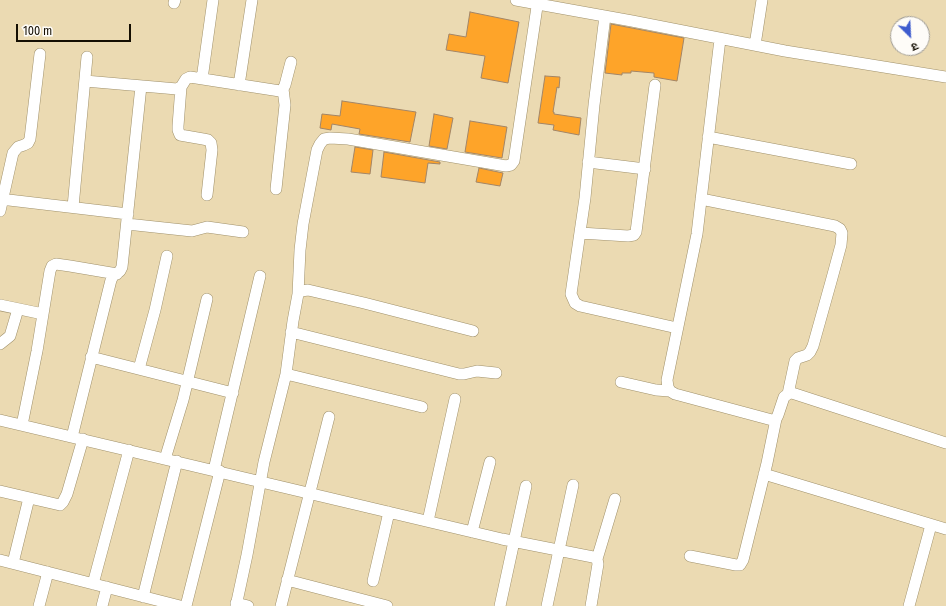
<!DOCTYPE html>
<html>
<head>
<meta charset="utf-8">
<style>
	body { margin:0 }
	#map { position:relative; width:946px; height:606px; overflow:hidden; background:#ebdab2; font-family:"Fira Sans Condensed","Noto Sans Devanagari",sans-serif }
	canvas { display:block }
	.north { position:absolute; left:890px; top:16px; width:40px; height:40px; box-sizing:border-box; background:#fefcf8; border:1px solid #a09d96; border-radius:50%; rotate:156deg; font-size:11px; font-weight:700; line-height:16px; text-align:center; color:#140e02 }
	.north::after { content:''; display:block; margin:auto; width:14px; height:18px; background:#3e5cce; clip-path:polygon(50% 0,100% 100%,50% 72%,0 100%) }
	.scale { position:absolute; left:16px; top:24px; width:115px; height:18px; box-sizing:border-box; border:2px solid #140e02; border-top:0; padding-left:5px; font-size:12px; line-height:14px; white-space:nowrap; color:#140e02; -webkit-text-stroke:3px #fefcf8; paint-order:stroke }
</style>
</head>
<body>
<div id="map">
<canvas width="946" height="606"></canvas>
<div class="north">उ</div>
<div class="scale">100 m</div>
</div>
<script>
const context = document.querySelector('canvas').getContext('2d');
context.lineJoin = 'round';
function paint(path, color) { context.fillStyle = color; context.fill(path, 'evenodd'); }
const shape = rows => new Path2D(rows.map(r => 'M' + r).join(''));
function trace(path, color, width, dash) { context.strokeStyle = color; context.lineWidth = width; context.lineCap = dash ? 'butt' : 'round'; context.setLineDash(dash || []); context.stroke(path); }
const building = shape([
	[470,12,519,22,508,83,481,78,485,56,446,50,449,34,466,37,470,12],
	[611,24,684,38,677,81,654,77,654,73,631,71,631,73,622,73,622,75,605,73,611,24],
	[545,76,560,77,559,88,557,87,553,112,554,112,554,114,581,118,579,135,553,130,554,125,538,123,545,76],
	[342,101,416,112,410,142,359,134,360,129,332,124,331,130,320,128,322,114,340,116,342,101],
	[434,114,453,118,447,149,429,146,434,114],
	[470,121,507,127,502,158,465,152,470,121],
	[355,147,373,150,370,174,351,172,355,147],
	[384,152,440,162,440,164,428,163,425,183,381,177,384,152],
	[479,168,503,173,500,186,476,182,479,168]
]);
paint(building, '#fea429');
trace(building, '#a28567', 1);
const minor = shape([
	[516,0,632,21,785,51,946,77],
	[174,3,175,0],
	[605,16,594,105,585,198,571,294,575,303,580,306,677,328],
	[720,39,697,234,667,380,668,387,670,391,675,394,772,420,776,419,778,415,784,397,788,394,792,393,946,443],
	[755,45,762,0],
	[202,79,213,0],
	[85,81,177,89,181,87,186,79,190,77,280,91,283,89,285,85,291,62],
	[239,85,252,0],
	[181,87,178,126,178,130,180,135,203,139,208,140,211,143,212,150,207,195],
	[708,137,851,164],
	[588,162,645,169],
	[276,189,285,105,283,89],
	[0,199,128,214],
	[701,199,835,226,840,229,842,233,841,245,832,278,813,346,810,352,807,355,798,358,795,361,788,394],
	[73,207,87,57],
	[0,211,13,153,18,147,24,145,28,143,30,139,40,54],
	[127,224,192,231,207,227,243,232],
	[580,233,628,236,634,235,636,232,655,85],
	[298,294,300,250,303,224,317,150,320,144,324,139,330,138,348,139,506,166,511,165,514,161,538,0],
	[0,305,43,314],
	[291,332,459,374,464,374,477,371,496,373],
	[0,344,10,336,18,309],
	[91,357,233,393],
	[139,369,155,310,167,256],
	[286,374,422,407],
	[621,382,656,390,670,391],
	[0,420,502,539,593,557,597,559,598,564,591,606],
	[22,425,37,351,50,271,52,266,56,264,70,266,117,274],
	[72,437,111,280,113,276,120,271,122,267,141,86],
	[165,459,183,400,207,299],
	[214,470,260,276],
	[764,474,946,529],
	[0,491,60,505,63,502,67,494,83,439],
	[428,521,455,399],
	[472,532,490,462],
	[690,556,736,565,740,565,743,560,767,463,776,419],
	[597,559,615,499],
	[0,560,180,606],
	[13,563,29,498],
	[287,580,387,606],
	[373,581,389,512],
	[93,584,129,450],
	[143,597,177,461],
	[236,603,248,606],
	[39,606,48,572],
	[102,606,107,587],
	[186,606,220,471],
	[236,606,247,555,264,462,286,374,293,321,298,294,301,291,308,290,364,303,473,331],
	[281,606,329,417],
	[500,606,526,486],
	[547,606,573,485],
	[909,606,931,525]
]);
trace(minor, '#a0916b', 12);
trace(minor, '#fff', 11);
</script>
</body>
</html>
